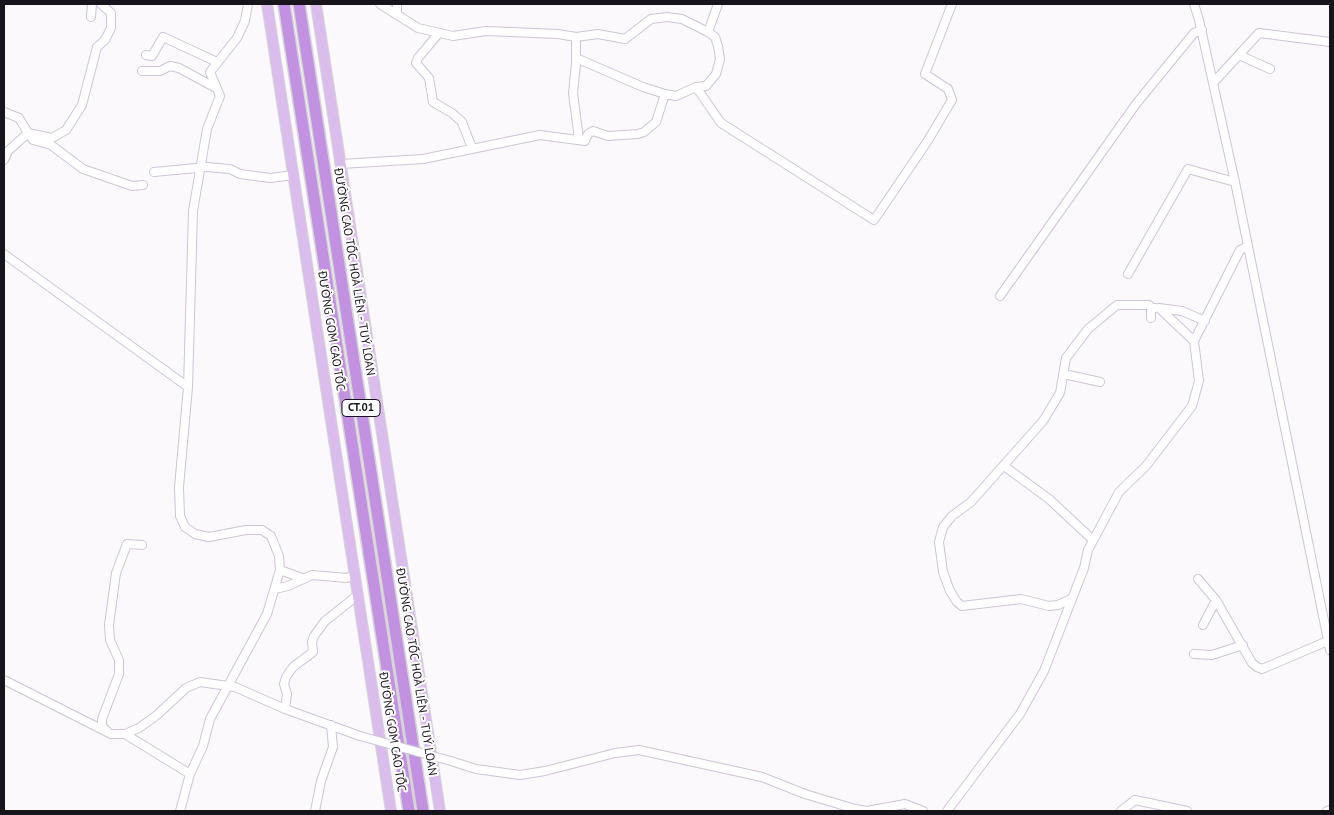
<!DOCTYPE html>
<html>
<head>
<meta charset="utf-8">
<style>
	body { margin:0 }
	#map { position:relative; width:1334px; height:815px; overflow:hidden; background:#fcf9fd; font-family:"PT Sans",sans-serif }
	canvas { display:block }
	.frame { position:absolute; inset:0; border:5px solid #18141b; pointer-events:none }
</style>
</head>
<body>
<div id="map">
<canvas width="1334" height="815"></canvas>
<div class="frame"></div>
</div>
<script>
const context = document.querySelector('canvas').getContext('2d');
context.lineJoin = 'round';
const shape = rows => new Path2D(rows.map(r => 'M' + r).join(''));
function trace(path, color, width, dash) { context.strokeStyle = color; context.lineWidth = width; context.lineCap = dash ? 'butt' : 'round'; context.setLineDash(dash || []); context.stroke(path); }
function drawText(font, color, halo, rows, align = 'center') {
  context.font = font + ' "PT Sans",sans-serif'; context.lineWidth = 4; context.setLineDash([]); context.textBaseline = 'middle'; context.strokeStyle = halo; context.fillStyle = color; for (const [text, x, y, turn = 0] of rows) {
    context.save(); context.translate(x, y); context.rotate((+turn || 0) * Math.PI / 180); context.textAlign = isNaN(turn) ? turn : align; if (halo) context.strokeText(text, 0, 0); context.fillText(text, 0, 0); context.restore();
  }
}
const minor = shape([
	[380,4,418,28,453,36,486,31,558,34,576,37,598,34,625,39,651,19,667,17,682,19,708,32,715,37,718,46,720,59,716,74,706,86,696,87],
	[397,4,397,15],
	[1194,4,1199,20,1235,182,1330,650],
	[91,17,92,4],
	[708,32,718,4],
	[439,33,418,58,416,63,429,78,433,102,452,113,462,122,472,148],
	[576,37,576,64,573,93,579,139],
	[146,55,152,56,163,37,217,62],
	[1239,55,1270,69],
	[576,58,643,87,665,94,676,96,696,87,721,123,874,220,927,142,952,100,948,89,925,74,952,4],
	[142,71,160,71,170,66,179,68,216,88],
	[1213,83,1259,33,1330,42],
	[4,112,19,118,28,133,52,138,66,130,82,105,97,47,105,40,111,28,111,13,101,4],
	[4,160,8,151,28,133,33,140,51,145,83,169,132,186,143,185],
	[341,164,423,159,540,135,585,141,588,134,593,131,608,136,638,134,644,132,656,122,665,94],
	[154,172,207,167,230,169,240,174,270,178,294,175],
	[4,254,188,387],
	[1128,274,1188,169,1235,182],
	[1000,296,1136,104,1194,33,1202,30],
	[1151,318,1151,308,1155,308],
	[1194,341,1159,308,1182,311,1205,321],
	[1064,374,1100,382],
	[1004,466,1049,499,1093,540],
	[280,570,302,578],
	[1198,579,1216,600,1203,625],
	[275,589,288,586,312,575,347,578,355,574],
	[1071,599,1058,605,1049,606,1021,599,962,606,957,602,950,591,943,572,939,542,943,527,952,516,971,502,1043,421,1060,393,1066,358,1088,329,1117,305,1149,305,1151,308],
	[1216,600,1252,663,1257,667,1262,669,1330,640],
	[1194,654,1212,655,1243,645],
	[4,680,111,734,125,734,139,728,157,715,186,688,200,682,235,687,285,709,360,736],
	[285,709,287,694,284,684,286,677,293,667,313,652,312,642,314,636,325,621,358,595],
	[107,731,102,726,102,719,119,674,119,660,110,640,109,625,116,573,127,544,142,545],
	[125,734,190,774],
	[451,761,476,769,520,775,545,771,615,753,639,750,762,777,805,794,855,809,867,811,905,804,923,811],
	[180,811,190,774,203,746,210,719,267,614,280,570,279,556,271,536,262,530,246,530,209,537,195,534,185,527,180,516,179,487,188,387,193,211,207,129,220,96,210,72,237,38,245,21,248,4],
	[315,811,321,781,333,747,331,725],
	[947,811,1020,714,1044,671,1084,568,1088,550,1119,492,1146,466,1192,406,1199,381,1194,341,1240,250,1248,246],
	[1121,811,1135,800,1187,811],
	[1327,811,1330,810]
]);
const major = shape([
	[267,4,391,811],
	[316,4,440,811]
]);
const highway = shape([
	[284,4,409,811],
	[299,4,423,811]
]);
trace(minor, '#cfc4d6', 10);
trace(major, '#d5d5d6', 12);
trace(highway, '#d5d5d6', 14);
trace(minor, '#fff', 8);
trace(major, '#dbbded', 10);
trace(highway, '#c391e1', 11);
const minorBridge = shape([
	[360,736,451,761]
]);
trace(minorBridge, '#cfc4d6', 10, []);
trace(minorBridge, '#fff', 8);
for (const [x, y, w] of [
	[361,408,38]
]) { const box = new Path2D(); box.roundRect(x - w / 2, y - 8.5, w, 17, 4); context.fillStyle = '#fff'; context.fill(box); trace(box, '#18141b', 1); }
drawText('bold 11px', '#18141b', null, [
	["CT.01",361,408]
]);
drawText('12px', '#18141b', '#fff', [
	["ĐƯỜNG CAO TỐC HOÀ LIÊN - TUÝ LOAN",354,272,81],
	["ĐƯỜNG GOM CAO TỐC",331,331,81],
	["ĐƯỜNG CAO TỐC HOÀ LIÊN - TUÝ LOAN",416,672,81],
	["ĐƯỜNG GOM CAO TỐC",392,732,81]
]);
</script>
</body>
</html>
